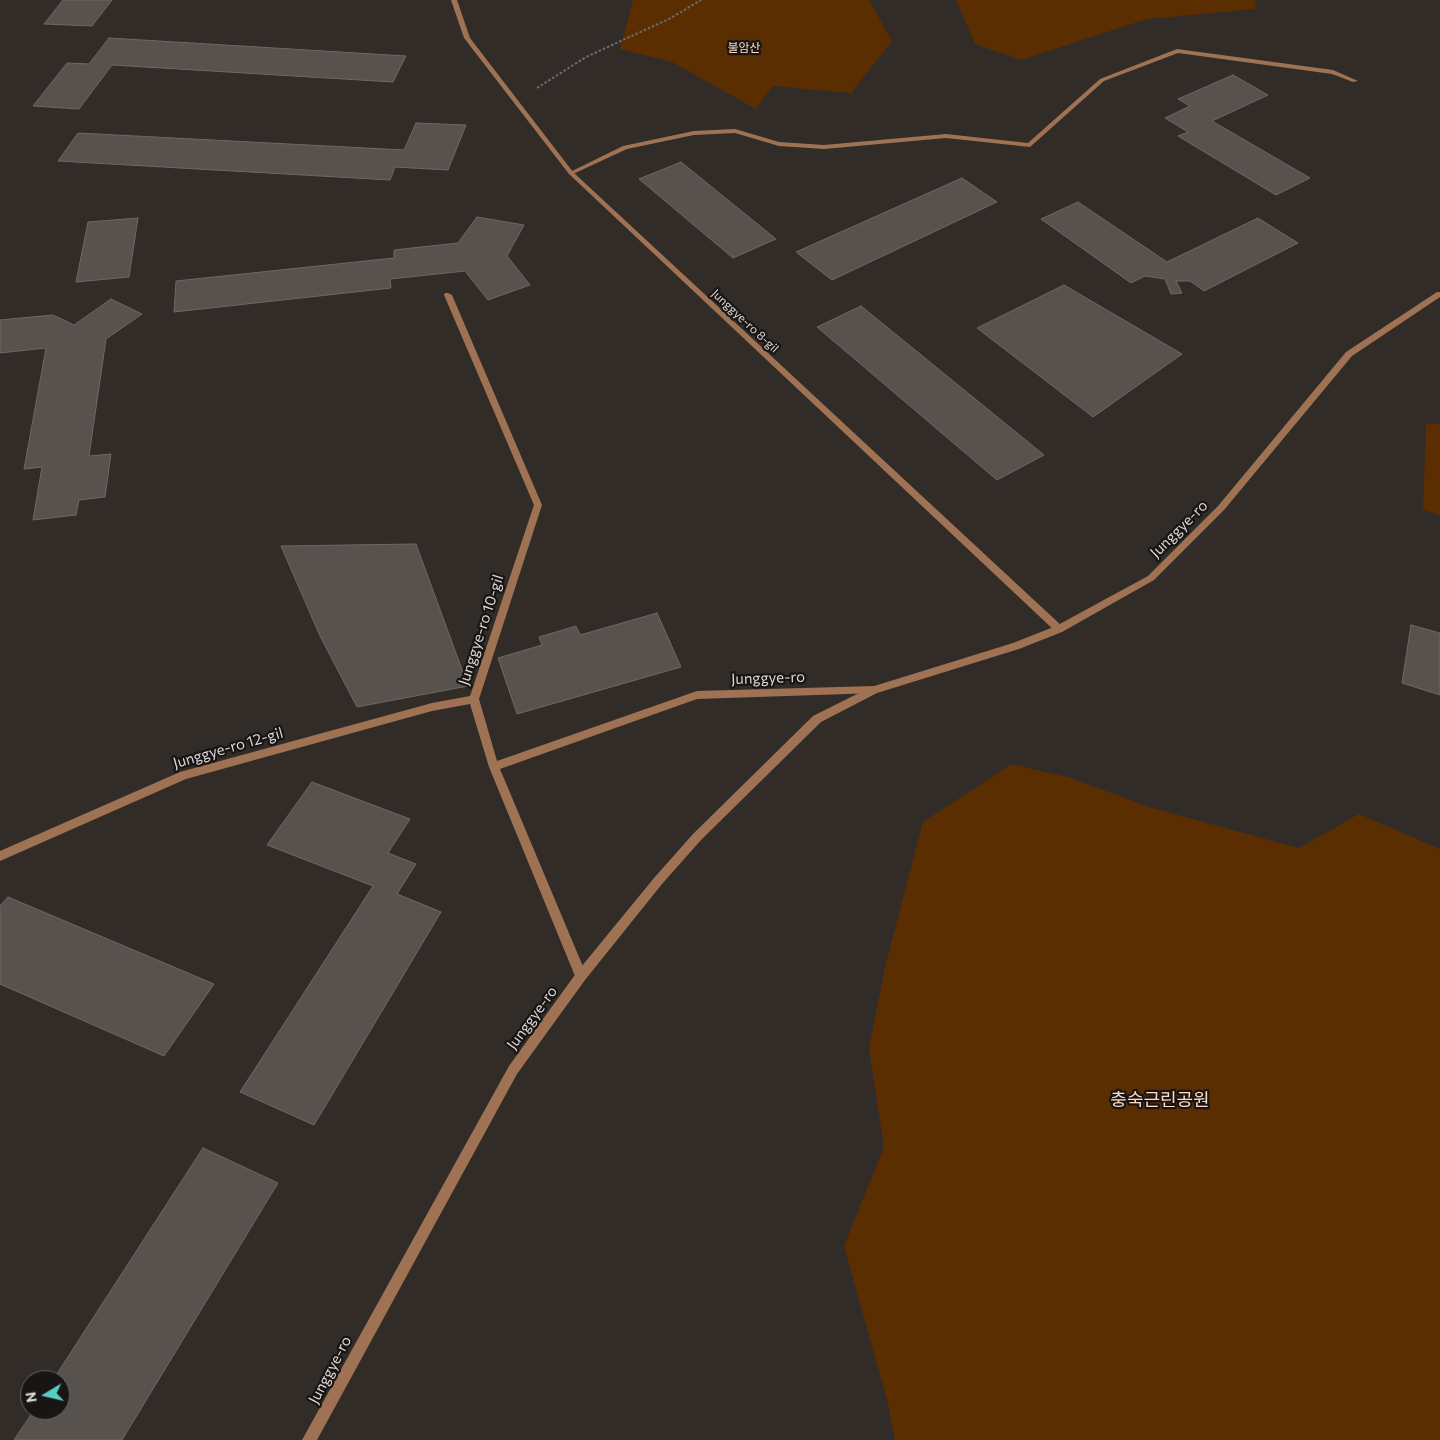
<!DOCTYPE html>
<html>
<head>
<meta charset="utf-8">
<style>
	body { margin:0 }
	#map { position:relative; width:1440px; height:1440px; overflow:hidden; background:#322c29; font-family:Commissioner,sans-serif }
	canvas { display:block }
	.north { position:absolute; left:20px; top:1370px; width:50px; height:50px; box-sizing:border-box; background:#181514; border:1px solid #666362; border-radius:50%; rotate:261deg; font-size:14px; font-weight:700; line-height:20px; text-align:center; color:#dcd8d6 }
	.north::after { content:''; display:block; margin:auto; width:18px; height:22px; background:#56cec3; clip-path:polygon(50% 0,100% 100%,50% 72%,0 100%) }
</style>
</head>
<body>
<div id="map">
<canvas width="1440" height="1440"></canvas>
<div class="north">N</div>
</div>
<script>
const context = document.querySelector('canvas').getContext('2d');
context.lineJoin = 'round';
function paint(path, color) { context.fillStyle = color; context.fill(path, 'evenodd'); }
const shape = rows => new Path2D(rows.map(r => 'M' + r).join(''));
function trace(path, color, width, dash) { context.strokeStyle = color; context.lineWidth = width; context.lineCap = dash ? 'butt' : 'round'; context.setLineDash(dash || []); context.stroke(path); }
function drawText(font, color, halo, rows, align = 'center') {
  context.font = font + ' Commissioner,"Noto Sans KR",sans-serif'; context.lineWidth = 4.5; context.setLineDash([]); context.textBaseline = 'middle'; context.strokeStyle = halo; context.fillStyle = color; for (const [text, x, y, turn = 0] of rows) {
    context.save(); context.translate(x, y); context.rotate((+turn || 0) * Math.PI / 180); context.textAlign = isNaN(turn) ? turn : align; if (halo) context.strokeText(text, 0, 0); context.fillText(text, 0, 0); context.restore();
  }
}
paint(shape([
	[633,0,869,0,892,41,851,93,773,86,756,109,672,62,620,49],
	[956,0,1256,0,1255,9,1147,19,1021,60,975,44],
	[1426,424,1440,424,1440,515,1423,510],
	[1012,764,1071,778,1149,807,1299,848,1359,814,1440,849,1440,1440,895,1440,887,1400,844,1246,884,1147,869,1049,885,967,923,822]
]), '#5a2e01');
const building = shape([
	[63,0,112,0,92,26,44,24,63,0],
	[109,38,406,56,393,82,112,65,79,109,33,106,67,63,89,64,109,38],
	[1233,75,1268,95,1212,121,1310,178,1276,195,1178,136,1188,132,1165,118,1190,106,1178,99,1233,75],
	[416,123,466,125,448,170,395,167,390,180,58,161,78,133,404,150,416,123],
	[681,162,776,239,733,258,639,179,681,162],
	[962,178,997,202,832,280,796,252,962,178],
	[1078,202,1167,262,1258,218,1298,243,1204,291,1190,281,1176,281,1182,293,1171,294,1165,279,1145,276,1131,283,1041,219,1078,202],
	[477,217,524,225,507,256,530,285,488,300,465,271,390,279,391,288,174,312,176,281,394,258,394,250,458,243,477,217],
	[138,218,129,277,76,282,88,222,138,218],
	[1064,285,1182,354,1093,417,977,328,1064,285],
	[111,299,142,314,106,339,89,456,111,454,105,497,79,500,76,515,33,520,42,467,24,469,46,348,0,353,0,320,53,315,74,325,111,299],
	[861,306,1044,455,997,480,817,327,861,306],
	[416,544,468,686,357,707,320,636,281,546,416,544],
	[657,613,681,667,517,714,498,658,542,645,539,637,576,626,580,635,657,613],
	[1411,625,1440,633,1440,695,1402,683,1411,625],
	[312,782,410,819,388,853,416,864,397,894,441,912,314,1125,240,1092,373,886,267,845,312,782],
	[8,897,214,984,164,1056,0,984,0,906,8,897],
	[203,1148,278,1183,122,1440,14,1440,34,1410,60,1410,60,1380,53,1380,203,1148]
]);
paint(building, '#58524e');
trace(building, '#6e6864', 1);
trace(shape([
	[537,88,586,57,671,18,701,0]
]), '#706b68', 2, [2.5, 2]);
paint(shape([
	[1177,49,1333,70,1358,81,1353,82,1332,74,1178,53,1104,81,1030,147,946,138,824,149,779,146,735,133,694,135,627,149,573,174,568,173,623,146,694,131,735,129,779,142,824,145,946,134,1028,143,1100,79,1177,49]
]), '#9e7252');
paint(shape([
	[451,0,457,0,470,38,573,172,1062,626,1064,629,1062,632,1056,632,569,174,464,38,451,0],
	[445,293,448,293,452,295,542,505,479,699,497,761,697,691,874,686,877,687,879,690,877,693,697,699,500,769,587,976,585,980,581,981,577,980,575,976,489,767,470,704,432,711,186,779,0,861,0,851,180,772,432,703,470,696,534,505,444,295,445,293]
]), '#9e7252');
paint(shape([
	[1437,292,1440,292,1440,297,1352,356,1224,510,1154,580,1062,632,1019,649,877,693,821,722,701,840,662,884,585,980,517,1074,317,1440,302,1440,509,1066,577,972,654,878,693,834,813,716,871,687,1013,643,1056,626,1148,576,1218,506,1346,352,1437,292]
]), '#9e7252');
drawText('12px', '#fedbc2', '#181514', [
	["불암산",744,48]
]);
drawText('12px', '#dcd8d6', '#181514', [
	["Junggye-ro 8-gil",745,321,43]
]);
drawText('15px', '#dcd8d6', '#181514', [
	["Junggye-ro",1179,529,-45],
	["Junggye-ro 10-gil",481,630,-72],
	["Junggye-ro",768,678,-2],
	["Junggye-ro 12-gil",228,748,-16],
	["Junggye-ro",532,1018,-54],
	["Junggye-ro",330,1370,-62]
]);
drawText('18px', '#fedbc2', '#181514', [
	["충숙근린공원",1160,1100]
]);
</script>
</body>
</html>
